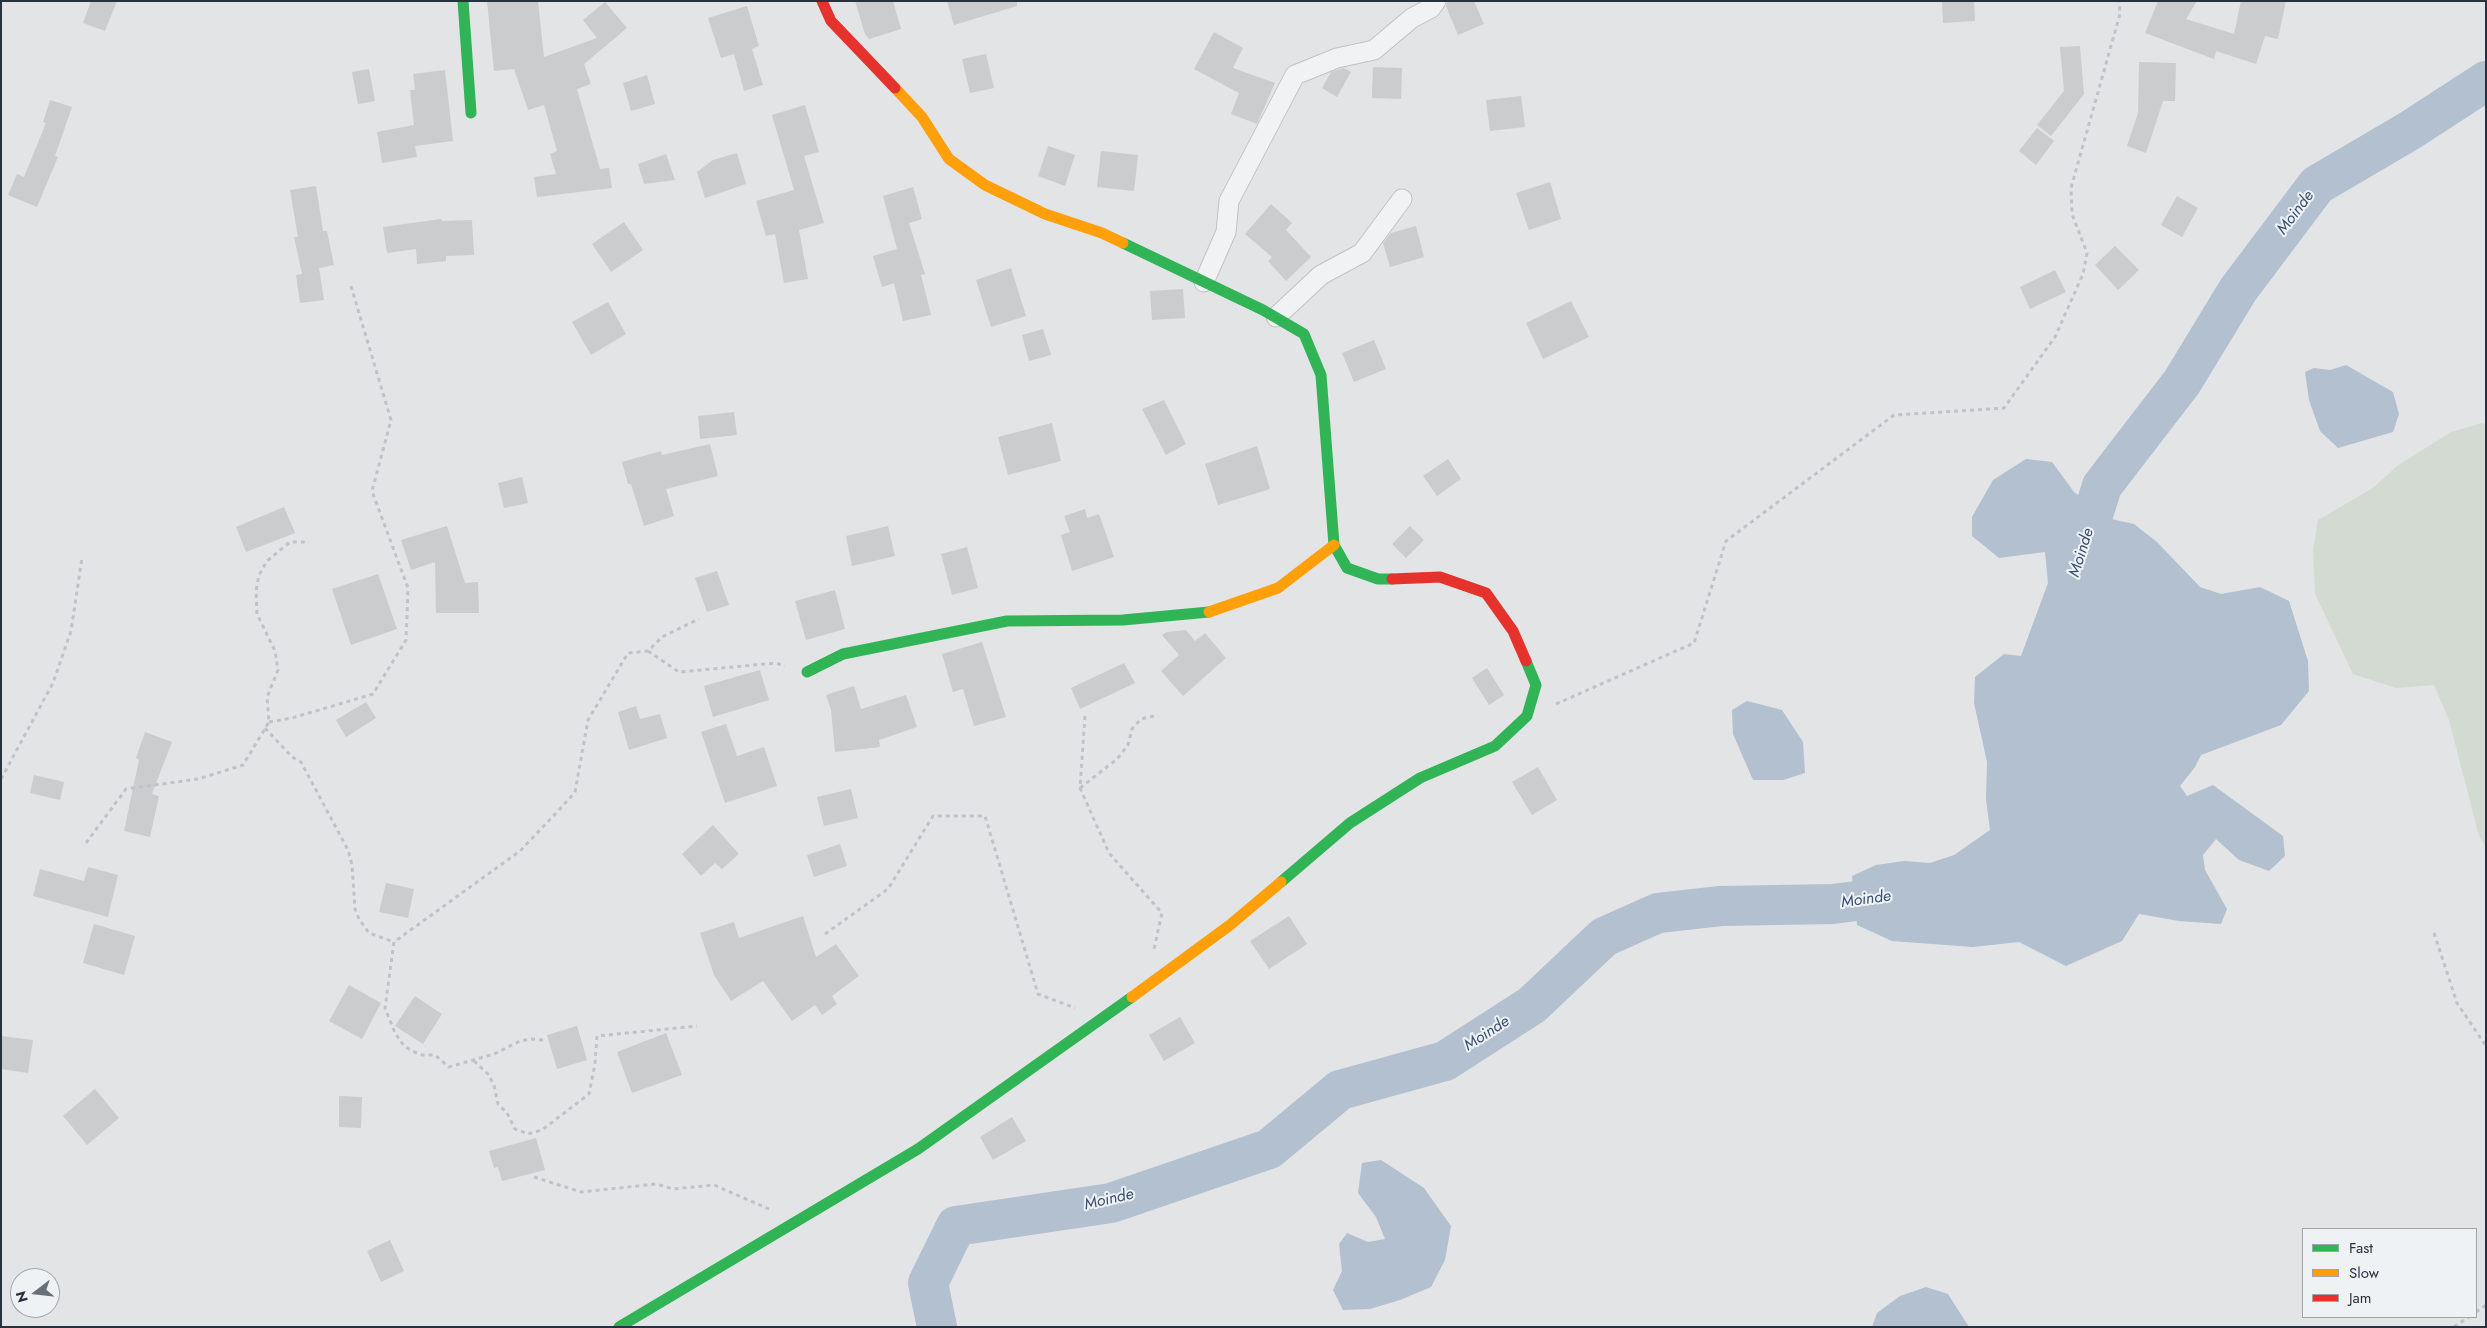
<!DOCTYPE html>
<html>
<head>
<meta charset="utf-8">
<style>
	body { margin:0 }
	#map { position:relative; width:2487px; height:1328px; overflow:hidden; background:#e2e4e6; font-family:Jost,sans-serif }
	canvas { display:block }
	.frame { position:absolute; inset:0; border:2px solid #2a313e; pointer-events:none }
	.legend { position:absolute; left:2302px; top:1228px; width:175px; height:90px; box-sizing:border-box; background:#eff2f5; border:1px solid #a0a5ac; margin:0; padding:6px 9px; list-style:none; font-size:15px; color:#2a313e }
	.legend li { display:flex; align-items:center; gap:10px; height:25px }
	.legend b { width:25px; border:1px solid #a0a5ac }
	.north { position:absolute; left:10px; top:1268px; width:50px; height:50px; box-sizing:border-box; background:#eff2f5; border:1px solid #a0a5ac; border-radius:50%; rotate:254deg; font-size:14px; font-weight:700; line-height:20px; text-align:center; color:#2a313e }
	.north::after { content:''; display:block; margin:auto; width:18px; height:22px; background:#6a7079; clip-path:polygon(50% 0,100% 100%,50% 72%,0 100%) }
</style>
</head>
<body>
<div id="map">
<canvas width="2487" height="1328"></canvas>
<div class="frame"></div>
<ul class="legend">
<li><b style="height:6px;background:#30b455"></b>Fast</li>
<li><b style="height:6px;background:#ff9f0a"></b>Slow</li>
<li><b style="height:6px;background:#e5322d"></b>Jam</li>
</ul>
<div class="north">N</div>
</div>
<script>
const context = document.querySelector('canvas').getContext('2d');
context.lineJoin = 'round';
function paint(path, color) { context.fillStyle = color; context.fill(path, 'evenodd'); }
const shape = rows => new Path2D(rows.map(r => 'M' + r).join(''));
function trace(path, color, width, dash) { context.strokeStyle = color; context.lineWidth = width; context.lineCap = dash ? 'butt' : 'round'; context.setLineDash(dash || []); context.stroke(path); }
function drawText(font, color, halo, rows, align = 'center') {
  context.font = font + ' Jost,sans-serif'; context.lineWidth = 4; context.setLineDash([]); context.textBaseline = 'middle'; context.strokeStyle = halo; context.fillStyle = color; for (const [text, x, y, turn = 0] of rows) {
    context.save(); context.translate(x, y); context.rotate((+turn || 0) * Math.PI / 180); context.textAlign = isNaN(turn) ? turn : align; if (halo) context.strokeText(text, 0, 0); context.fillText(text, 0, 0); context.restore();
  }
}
paint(shape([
	[2482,423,2486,425,2486,847,2479,836,2449,720,2434,685,2396,688,2353,674,2315,594,2313,549,2318,520,2373,488,2397,466,2451,432]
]), '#d2dad2');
paint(shape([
	[2346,365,2393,392,2399,414,2393,432,2338,448,2320,431,2309,400,2305,372,2314,368,2330,370],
	[2026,459,2052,462,2074,492,2111,519,2134,524,2157,542,2200,587,2221,594,2260,587,2289,601,2308,661,2309,691,2281,725,2201,755,2195,767,2180,786,2187,796,2213,785,2283,836,2285,856,2269,871,2239,860,2216,839,2203,855,2205,870,2227,909,2221,924,2179,921,2139,914,2122,941,2066,966,2019,942,1973,947,1892,941,1857,925,1852,876,1876,865,1904,861,1930,863,1954,855,1990,830,1986,799,1987,762,1974,703,1975,677,2004,654,2021,656,2048,583,2045,552,1999,558,1972,536,1972,517,1993,480],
	[1747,701,1782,710,1803,742,1805,773,1783,780,1753,780,1733,734,1732,710],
	[1381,1160,1424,1188,1451,1226,1445,1260,1431,1287,1400,1300,1370,1309,1343,1310,1333,1290,1342,1271,1339,1244,1347,1233,1368,1242,1385,1239,1376,1217,1358,1193,1362,1163],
	[1926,1287,1948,1294,1969,1327,1872,1327,1877,1313,1900,1296]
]), '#b2c0cf');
trace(shape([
	[2079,560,2102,486,2182,382,2238,290,2317,185,2409,131,2486,81],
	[937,1327,928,1283,956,1226,1111,1203,1269,1149,1340,1090,1445,1061,1532,1005,1604,937,1658,913,1721,906,1833,904,1910,894]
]), '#b2c0cf', 40);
paint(shape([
	[91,1,117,1,105,31,83,23],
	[487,1,538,1,544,57,597,38,583,20,605,2,627,28,584,64,591,84,577,89,600,169,609,168,612,188,537,197,534,177,556,174,550,154,557,151,544,105,528,110,514,69,494,71],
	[855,1,893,1,901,29,869,39,865,34],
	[947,1,1017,1,1017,6,954,25],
	[1447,1,1474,1,1484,24,1458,35,1446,6],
	[1942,1,1974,1,1975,21,1943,23],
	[2158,1,2197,1,2186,19,2234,34,2241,1,2286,1,2278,39,2265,36,2256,64,2216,51,2214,59,2145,33],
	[747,6,759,46,752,49,763,85,744,91,734,54,721,58,708,18],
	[1214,32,1243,48,1233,68,1275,83,1257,124,1231,114,1239,93,1194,69],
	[2080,46,2084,94,2051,136,2037,125,2064,91,2060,47],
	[986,54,994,88,970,93,962,59],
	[2139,62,2176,63,2175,101,2163,101,2146,153,2127,146,2138,113],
	[1373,67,1402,68,1401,99,1372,98],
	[1344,68,1351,72,1337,97,1322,88,1331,72],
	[369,69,375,101,358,104,352,72],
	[445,70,453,141,415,146,417,157,382,163,377,132,414,125,410,90,415,90,413,74],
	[647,75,655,104,631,111,623,83],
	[1521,96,1525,127,1490,131,1486,100],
	[50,100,72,107,55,156,58,157,37,207,8,195,17,174,24,177,46,123,43,122],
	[805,105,819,152,804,156,824,223,799,230,808,279,784,283,775,234,766,236,756,201,794,190,772,115],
	[2037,128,2054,141,2036,165,2019,151],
	[1048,146,1075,155,1065,186,1038,176],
	[1101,151,1138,155,1134,191,1097,187],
	[737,153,746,184,705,198,697,172,713,160],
	[666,154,675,180,644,184,638,164],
	[1550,182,1561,219,1529,230,1516,193],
	[316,186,323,231,327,231,334,265,319,268,324,300,300,303,296,275,302,274,294,237,298,237,290,190],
	[913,187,922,219,909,223,925,274,921,275,931,315,903,321,894,283,882,287,873,256,897,249,883,196],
	[2177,196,2198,208,2182,237,2161,225],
	[1271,204,1292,223,1286,230,1311,257,1286,281,1268,261,1272,257,1245,234],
	[441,219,442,221,472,220,474,255,446,256,446,261,417,264,416,249,387,253,383,227],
	[624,222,643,250,611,272,592,244],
	[1416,226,1424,257,1390,267,1383,243,1391,233],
	[2115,246,2139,270,2118,290,2095,265],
	[1011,268,1026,316,991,327,976,280],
	[2055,270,2066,292,2030,309,2020,287],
	[1183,289,1185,318,1152,320,1150,291],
	[1571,301,1589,337,1543,359,1526,323],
	[608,302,626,334,591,355,572,322],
	[1043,329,1051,355,1029,361,1022,335],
	[1374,340,1386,369,1354,382,1342,353],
	[1164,400,1186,444,1166,455,1142,409],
	[734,412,737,435,700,439,698,416],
	[1052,423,1061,461,1008,475,998,437],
	[710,444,718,476,666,489,674,516,644,526,631,484,628,484,622,462,661,451,662,455],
	[1257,446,1270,489,1218,505,1205,464],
	[1448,459,1461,479,1437,496,1423,476],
	[522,477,528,503,504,508,498,483],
	[284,507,295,533,246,552,236,527],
	[1085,509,1087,518,1099,514,1114,557,1072,571,1061,535,1070,532,1064,516],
	[447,526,465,583,478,582,479,613,436,613,435,562,411,570,401,540],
	[888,526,895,556,852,566,846,536],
	[1410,526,1424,540,1406,558,1392,544],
	[967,547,978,588,952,595,941,554],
	[717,571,729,605,707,612,695,578],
	[378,574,397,629,351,645,332,589],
	[835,590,845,629,806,640,795,601],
	[1186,630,1195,641,1205,633,1226,658,1183,696,1161,671,1179,655,1162,635,1167,632],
	[982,642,1006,717,974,726,963,689,953,692,942,654],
	[1124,663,1135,683,1080,709,1071,688],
	[1487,668,1504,695,1489,705,1472,678],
	[760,670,769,700,713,717,704,686],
	[854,686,861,709,906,695,917,727,879,740,880,747,835,752,831,710,826,695],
	[366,702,376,718,346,737,336,720],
	[636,706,640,719,660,714,667,738,629,750,618,712],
	[726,724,737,756,764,747,777,786,725,803,701,732],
	[145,732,172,742,152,794,159,796,150,837,124,831,139,760,136,758],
	[1538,767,1557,800,1532,815,1512,782],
	[34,775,64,782,60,800,30,793],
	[851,789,858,818,824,826,817,797],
	[713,825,739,854,722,869,715,863,701,876,682,854],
	[840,844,847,866,814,877,807,855],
	[88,867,118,875,108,917,33,896,40,869,84,881],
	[386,883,414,889,408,918,379,912],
	[803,916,816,957,836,944,859,976,832,996,837,1004,822,1015,815,1005,792,1021,763,981,731,1001,714,975,700,933,734,922,739,938],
	[1289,916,1307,944,1269,969,1250,941],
	[94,924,135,936,124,975,83,963],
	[349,985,381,1003,362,1039,329,1021],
	[415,996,442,1014,423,1044,395,1026],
	[1180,1017,1195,1043,1164,1061,1149,1035],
	[577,1026,587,1060,557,1069,547,1035],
	[666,1033,682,1075,632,1093,617,1052],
	[1,1036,33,1040,28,1073,1,1069],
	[95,1089,119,1118,87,1145,63,1116],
	[339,1096,362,1097,361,1128,339,1127],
	[1012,1117,1026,1141,993,1160,980,1137],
	[536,1138,545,1170,502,1181,498,1167,494,1168,489,1151],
	[390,1240,404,1271,381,1282,367,1251]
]), '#caccce');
const street = shape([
	[1204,282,1226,232,1229,201,1295,75,1337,58,1374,50,1412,18,1431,8,1436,1],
	[1276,317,1321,275,1362,253,1402,199]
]);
trace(street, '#c0c2c4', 21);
trace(shape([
	[648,651,679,672,776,663,785,666],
	[1556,704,1694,643,1726,541,1894,415,2004,408,2055,337,2083,274,2087,253,2072,214,2071,188,2120,14,2119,1],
	[1085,716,1080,788,1109,853,1162,913,1154,949],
	[269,722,292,718,373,694,406,640,408,588,372,491,391,420,350,283],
	[265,728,292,757,301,762,348,850,352,865,355,909,359,919,369,933,394,942],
	[1,779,53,683,71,631,82,558],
	[1080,788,1117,759,1128,745,1132,729,1141,719,1158,715],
	[86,843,126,789,198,779,243,765,269,722,267,697,278,670,275,651,257,614,256,591,259,575,267,561,290,542,309,542],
	[2434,933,2457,1003,2486,1046],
	[825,934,888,889,933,816,985,816,1038,994,1075,1008],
	[543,1040,531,1039,520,1041,494,1054,449,1067,435,1055,422,1055,412,1051,404,1046,395,1033,385,1008,394,942,520,851,559,810,575,792,588,720,628,653,648,651,662,637,699,619],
	[474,1061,488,1074,494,1085,498,1104,507,1113,515,1129,528,1134,542,1130,589,1094,595,1064,597,1036,697,1026],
	[534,1177,581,1192,656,1184,673,1189,714,1185,769,1209],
	[2476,1312,2486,1305],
	[2454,1327,2469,1317]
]), '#c0c2c6', 3, [4, 4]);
trace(street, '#f0f2f3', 19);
trace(shape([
	[463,1,471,113],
	[1123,243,1263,310,1304,334,1321,375,1334,545,1347,568,1378,579,1392,579],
	[807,672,843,654,1007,621,1123,620,1209,612],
	[1281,882,1350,823,1420,778,1495,746,1527,716,1536,685,1526,661],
	[619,1327,918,1149,1132,997]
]), '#30b455', 11);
trace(shape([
	[895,88,922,117,949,159,985,185,1045,214,1102,233,1123,243],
	[1209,612,1278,588,1334,545],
	[1132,997,1230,925,1281,882]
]), '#ff9f0a', 11);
trace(shape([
	[822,1,831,21,895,88],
	[1392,579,1440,577,1486,593,1513,631,1526,661]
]), '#e5322d', 11);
drawText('italic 16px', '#374f6f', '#eff2f5', [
	["Moinde",2296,213,-53],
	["Moinde",2082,553,-73],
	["Moinde",1866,900,-8],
	["Moinde",1487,1034,-33],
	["Moinde",1109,1200,-13]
]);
</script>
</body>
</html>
